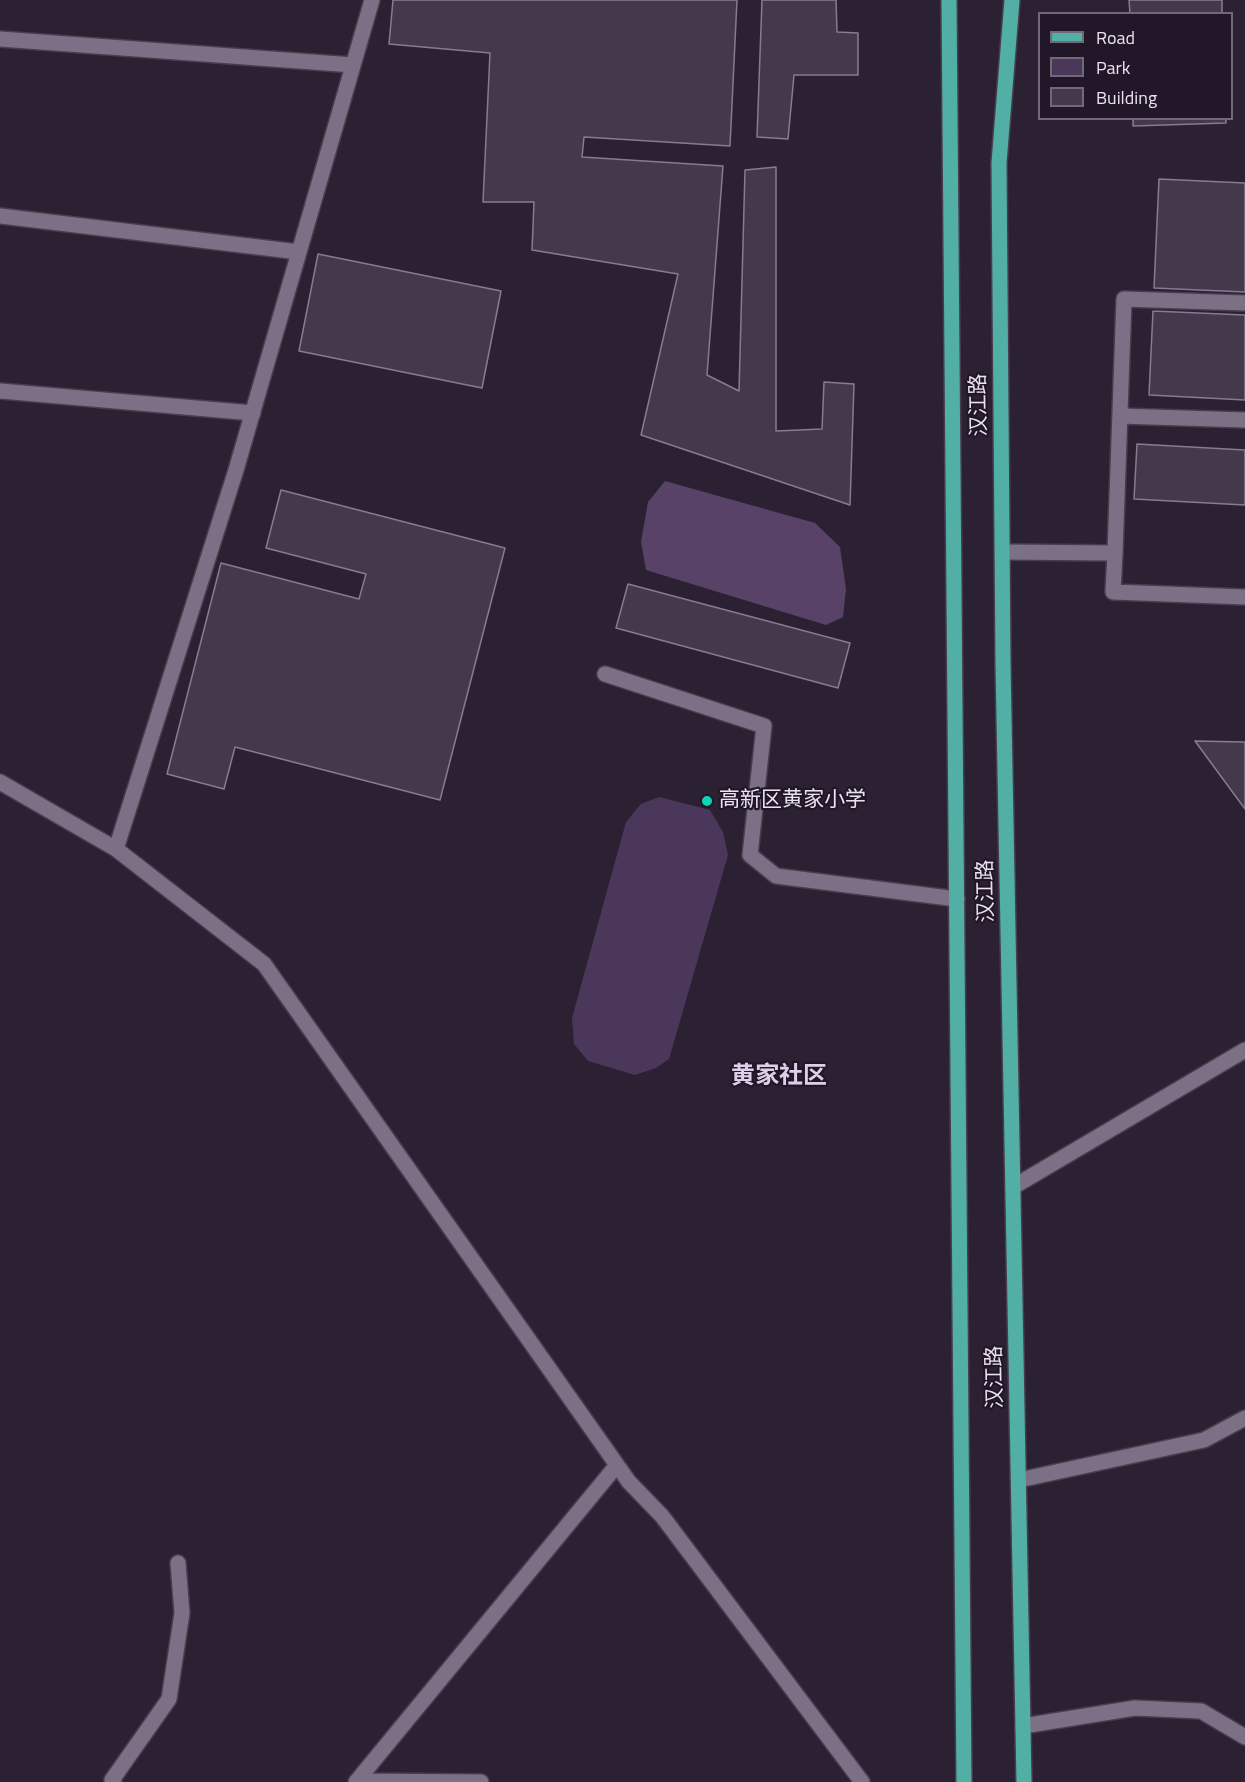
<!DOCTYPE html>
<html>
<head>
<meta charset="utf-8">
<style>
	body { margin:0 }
	#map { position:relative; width:1245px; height:1782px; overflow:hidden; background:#2b2133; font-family:"Titillium Web",sans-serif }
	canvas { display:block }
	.legend { position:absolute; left:1038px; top:12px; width:195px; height:108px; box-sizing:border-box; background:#221729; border:2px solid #726978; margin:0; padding:8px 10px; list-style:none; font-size:18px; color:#eae3ef }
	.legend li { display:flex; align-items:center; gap:12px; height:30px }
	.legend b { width:30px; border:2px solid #726978 }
</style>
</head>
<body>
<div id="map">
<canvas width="1245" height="1782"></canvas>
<ul class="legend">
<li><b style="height:8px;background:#51afa5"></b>Road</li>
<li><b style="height:16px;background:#4b375a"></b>Park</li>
<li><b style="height:16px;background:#44394c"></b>Building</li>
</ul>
</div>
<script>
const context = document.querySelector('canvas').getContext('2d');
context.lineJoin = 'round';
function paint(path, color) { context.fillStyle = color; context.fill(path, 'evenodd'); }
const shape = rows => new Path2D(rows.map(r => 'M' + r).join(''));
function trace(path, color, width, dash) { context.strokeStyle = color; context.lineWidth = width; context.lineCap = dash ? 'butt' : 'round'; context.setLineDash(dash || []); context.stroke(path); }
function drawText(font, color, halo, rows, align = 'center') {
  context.font = font + ' "Titillium Web","Noto Sans SC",sans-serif'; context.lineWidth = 4.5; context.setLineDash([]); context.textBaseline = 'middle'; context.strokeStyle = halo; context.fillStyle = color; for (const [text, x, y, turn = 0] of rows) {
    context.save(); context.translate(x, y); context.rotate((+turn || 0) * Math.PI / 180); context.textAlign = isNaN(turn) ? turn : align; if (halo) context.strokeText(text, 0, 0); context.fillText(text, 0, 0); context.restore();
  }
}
paint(shape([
	[659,797,710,810,723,832,728,855,669,1059,656,1068,635,1075,588,1061,574,1044,572,1018,626,822,641,804]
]), '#4b375a');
paint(shape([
	[665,481,815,523,840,547,846,589,843,617,826,625,646,570,641,542,648,502]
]), '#594268');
const building = shape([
	[393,0,737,0,730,146,584,137,582,157,723,166,707,375,739,391,745,170,776,167,776,431,822,429,824,382,854,384,850,505,641,435,678,274,532,250,534,202,483,202,490,53,389,44,393,0],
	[762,0,836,0,837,32,858,33,858,75,794,75,788,139,757,137,762,0],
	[1129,0,1222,0,1222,14,1130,14,1129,0],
	[1133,118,1226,118,1226,123,1133,126,1133,118],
	[1159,179,1245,183,1245,292,1154,288,1159,179],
	[318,254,501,291,482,388,299,351,318,254],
	[1153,311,1245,315,1245,400,1149,395,1153,311],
	[1137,444,1245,450,1245,505,1134,499,1137,444],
	[281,490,505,548,440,800,235,747,224,789,167,774,221,563,359,599,366,574,266,548,281,490],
	[628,584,850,643,838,688,616,628,628,584],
	[1195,741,1245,742,1245,809,1195,741]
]);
paint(building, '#44394c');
trace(building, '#887b91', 1.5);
const minor = shape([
	[0,39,353,65],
	[0,216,299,252],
	[0,391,253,413],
	[1120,416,1245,420],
	[1003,552,1115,553,1113,592,1245,597],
	[1115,553,1124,299,1245,303],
	[605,674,764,726,750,855,776,876,957,899],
	[0,782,116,849,264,964,629,1482,662,1516,862,1782],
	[116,849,236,470,372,0],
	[1013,1187,1245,1050],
	[1019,1480,1204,1440,1245,1418],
	[1023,1726,1135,1708,1201,1711,1245,1737],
	[357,1781,481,1782],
	[114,1782,112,1780,169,1699,182,1613,178,1563],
	[356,1782,617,1465]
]);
const major = shape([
	[949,0,964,1782],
	[1012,0,999,163,1003,664,1024,1782]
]);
trace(minor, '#473e4d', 18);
trace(major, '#473e4d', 18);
trace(minor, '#7c7086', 15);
trace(major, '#51afa5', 15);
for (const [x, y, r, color] of [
	[707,801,6,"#0cd5b5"]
]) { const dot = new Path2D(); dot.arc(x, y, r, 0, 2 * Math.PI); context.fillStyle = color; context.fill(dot); trace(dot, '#221729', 2); }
drawText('21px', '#eae3ef', '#221729', [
	["汉江路",980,405,-91],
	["汉江路",987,891,-91],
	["汉江路",996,1377,-91]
]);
drawText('21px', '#eae3ef', '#221729', [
	["高新区黄家小学",719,801]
], 'left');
drawText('bold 24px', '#ddcfe8', '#221729', [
	["黄家社区",779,1077]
]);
</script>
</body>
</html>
